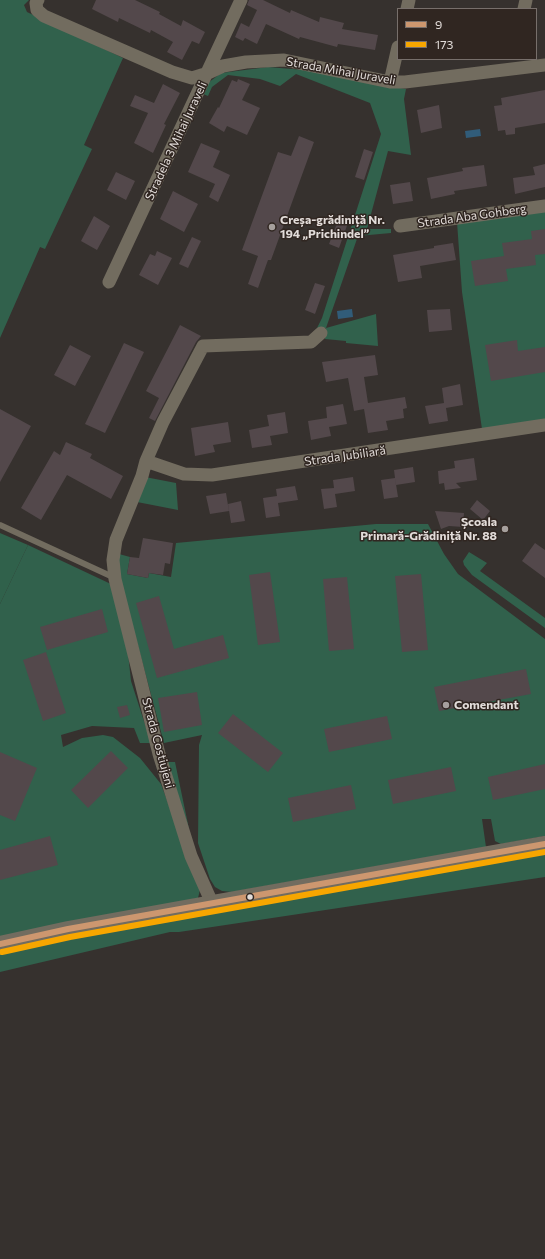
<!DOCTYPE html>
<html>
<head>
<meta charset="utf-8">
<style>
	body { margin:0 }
	#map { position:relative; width:545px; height:1259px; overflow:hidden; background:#36312e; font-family:Commissioner,sans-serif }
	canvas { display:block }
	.legend { position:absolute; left:397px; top:8px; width:140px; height:52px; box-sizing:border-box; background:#302621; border:1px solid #776f6b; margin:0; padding:5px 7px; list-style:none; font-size:12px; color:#e2dcd9 }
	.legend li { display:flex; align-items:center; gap:8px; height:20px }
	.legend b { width:20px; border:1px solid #776f6b }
</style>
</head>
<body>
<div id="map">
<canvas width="545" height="1259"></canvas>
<ul class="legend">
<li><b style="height:5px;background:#cd976f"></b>9</li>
<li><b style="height:5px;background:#f7a600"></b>173</li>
</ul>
</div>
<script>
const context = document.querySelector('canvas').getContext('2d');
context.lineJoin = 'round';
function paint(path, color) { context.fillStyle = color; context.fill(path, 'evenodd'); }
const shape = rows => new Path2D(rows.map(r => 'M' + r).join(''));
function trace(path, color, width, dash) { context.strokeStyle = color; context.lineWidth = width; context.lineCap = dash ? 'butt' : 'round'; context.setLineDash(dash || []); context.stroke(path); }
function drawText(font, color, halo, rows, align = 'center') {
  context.font = font + ' Commissioner,sans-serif'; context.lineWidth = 3; context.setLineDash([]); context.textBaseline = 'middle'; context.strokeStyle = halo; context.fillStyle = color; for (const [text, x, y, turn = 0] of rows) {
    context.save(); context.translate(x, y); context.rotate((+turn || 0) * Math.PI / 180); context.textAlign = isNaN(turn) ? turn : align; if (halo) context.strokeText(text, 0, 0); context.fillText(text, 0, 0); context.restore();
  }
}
paint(shape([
	[0,0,29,0,24,5,27,12,123,58,84,145,92,149,45,249,40,247,0,338],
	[268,67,304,70,406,89,404,99,411,155,388,151,367,229,391,229,391,233,358,236,326,328,376,314,378,346,346,343,346,341,325,339,326,328,317,328,322,318,381,134,370,103,296,74,280,86,260,79,228,75,212,87,208,96,203,94,208,83,221,73],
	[545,209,545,420,482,429,462,292,457,222],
	[145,477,176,483,178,510,137,502],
	[376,524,428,524,444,554,458,574,545,639,545,836,501,844,495,841,491,819,482,819,486,847,232,892,222,891,215,887,210,879,198,843,199,745,202,735,164,743,119,575,119,554,130,557,127,574,148,578,149,573,171,577,176,543],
	[28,545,113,585,128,653,131,681,151,743,140,743,134,728,92,726,61,735,63,747,82,738,103,735,113,737,140,758,161,784,200,890,198,898,0,938,0,604],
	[469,552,487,563,480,571,545,618,545,628,472,575,464,565,463,561],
	[166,762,175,762,189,829],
	[545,850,545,877,179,932,170,932,0,972,0,950,68,935]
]), '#31614c');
paint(shape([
	[0,533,28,545,0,604]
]), '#30614b');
paint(shape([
	[480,129,481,136,466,138,465,131],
	[352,309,353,317,338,319,337,311]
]), '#315c79');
paint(shape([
	[96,0,135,0,160,12,159,14,181,26,183,20,205,32,199,44,192,41,182,60,167,52,173,42,151,30,150,33,119,18,118,22,92,9],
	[249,0,263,0,290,13,291,10,319,22,320,17,344,23,342,29,378,35,375,50,338,44,337,47,300,37,299,39,266,24,257,44,245,38,243,41,235,37,241,23,249,27,257,10,247,5],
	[238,79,250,84,242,100,260,108,247,135,227,126,224,132,209,123,218,107,219,108,232,80,237,82],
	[163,84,180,93,164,124,166,125,153,153,134,143,148,113,130,106,135,95,154,103],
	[545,90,545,123,515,128,515,134,506,135,505,130,498,131,494,106,502,105,501,98],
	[439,105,442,128,421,133,417,110],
	[299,136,314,142,271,260,268,260,258,288,248,284,258,256,242,250,278,152,291,156],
	[201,143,220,151,213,167,230,175,218,202,209,197,215,184,188,172],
	[364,149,373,152,364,180,355,177],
	[545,164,545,187,515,194,513,178,535,175,533,167],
	[484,165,487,186,454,191,455,194,431,199,427,178,463,171,462,168],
	[116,172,135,181,126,200,107,190],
	[410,182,413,201,393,204,390,185],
	[173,191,198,204,184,232,160,219],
	[94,216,110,226,97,250,81,241],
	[340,216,349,220,339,248,329,244],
	[545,229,545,254,535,255,536,265,506,269,508,281,475,286,471,261,504,256,502,243,532,239,531,231],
	[192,237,201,241,188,268,179,264],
	[453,243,456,260,420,266,422,278,398,282,393,255,434,248,434,246],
	[157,251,172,258,158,285,139,275,150,254,155,256],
	[315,283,325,286,315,314,305,310],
	[450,309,452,330,429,332,427,310],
	[180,325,201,336,196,342,155,421,149,418,159,398,146,391],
	[517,340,518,351,545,347,545,372,491,381,485,345],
	[124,343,144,352,105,433,85,424],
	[70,345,91,356,75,386,54,375],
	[375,355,378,375,364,377,368,403,405,397,407,408,403,409,404,418,386,421,388,430,368,433,364,409,354,411,348,378,326,382,322,362],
	[460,384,463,405,446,408,448,421,429,424,425,406,444,403,442,388],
	[343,404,347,424,329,427,331,436,311,440,308,421,327,418,326,407],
	[0,409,31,426,0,482],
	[285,412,288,433,270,436,272,445,252,448,249,430,269,426,267,415],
	[228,422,231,442,213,445,215,452,195,456,191,428],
	[66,442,92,454,90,458,123,476,111,499,67,475,41,520,21,508,54,451,60,455],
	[474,458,477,480,456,483,461,488,445,490,444,483,439,484,438,471,455,468,454,461],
	[413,467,415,482,396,485,395,478,398,497,384,499,381,480,395,478,394,470],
	[353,477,355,491,335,494,337,507,324,509,321,489,334,488,333,480],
	[295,486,298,500,278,503,280,516,266,518,263,498,277,496,276,489],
	[226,493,229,511,210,514,206,496],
	[477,500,490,511,483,520,470,509],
	[241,501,245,521,231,523,228,504],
	[435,511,464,513,463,527,449,526,441,529],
	[143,538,173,543,170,564,165,563,163,575,149,573,148,578,127,574,130,557,139,558],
	[535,543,545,550,545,578,522,561],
	[270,572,280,642,258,645,249,575],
	[421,574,428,650,402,652,395,576],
	[347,577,354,649,329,651,323,579],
	[159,596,174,649,223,635,229,658,157,678,136,603],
	[102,609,108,632,47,650,40,627],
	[46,652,66,713,43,721,23,660],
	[526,669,531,694,439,711,434,687],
	[197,692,202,725,164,732,158,698],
	[127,705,130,715,120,718,117,707],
	[233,714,283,753,268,772,218,733],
	[387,716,392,739,329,752,324,729],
	[111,751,128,768,88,808,71,790],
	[0,752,37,768,15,821,0,815],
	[545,764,545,789,493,800,488,777],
	[451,767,456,791,393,804,388,780],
	[351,785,356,809,293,822,288,798],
	[50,836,58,865,0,880,0,850]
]), '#53484b');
trace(shape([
	[0,525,115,578]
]), '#726c5f', 6);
trace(shape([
	[38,0,36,3,37,10,44,16,172,72,192,78,208,73,223,66,246,62,284,60,390,82,405,82,545,65],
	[407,9,409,0],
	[524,9,526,0],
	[390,82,398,47],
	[400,226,545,206],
	[109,282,241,0],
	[146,461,184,474,212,475,545,425],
	[212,903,191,856,159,754,115,579,113,560,116,540,142,476,146,461,163,422,203,346,311,342,321,333]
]), '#726c5f', 13);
trace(shape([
	[0,944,68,929,212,903,545,844]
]), '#726c5f', 16);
trace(shape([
	[0,944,68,929,545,844]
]), '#cd976f', 6);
trace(shape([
	[2,952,70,937,545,852]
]), '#f7a600', 6);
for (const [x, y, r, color] of [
	[272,227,4,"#a6a09d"],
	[505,529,4,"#a6a09d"],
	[446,705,4,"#a6a09d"],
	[250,897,3.5,"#e2dcd9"]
]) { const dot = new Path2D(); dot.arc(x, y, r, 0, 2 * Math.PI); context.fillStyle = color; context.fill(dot); trace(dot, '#302621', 1.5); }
drawText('12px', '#e2dcd9', '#302621', [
	["Strada Mihai Juraveli",341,71,10],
	["Stradela 3 Mihai Juraveli",176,141,-65],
	["Strada Aba Gohberg",472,216,-8],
	["Strada Jubiliară",345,456,-8],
	["Strada Costiujeni",158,743,75]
]);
drawText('bold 12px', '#e2dcd9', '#302621', [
	["Creșa-grădiniță Nr.",280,220],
	["194 „Prichindel”",280,234],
	["Școala",497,522,"right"],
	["Primară-Grădiniță Nr. 88",497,536,"right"],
	["Comendant",454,705]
], 'left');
</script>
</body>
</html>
